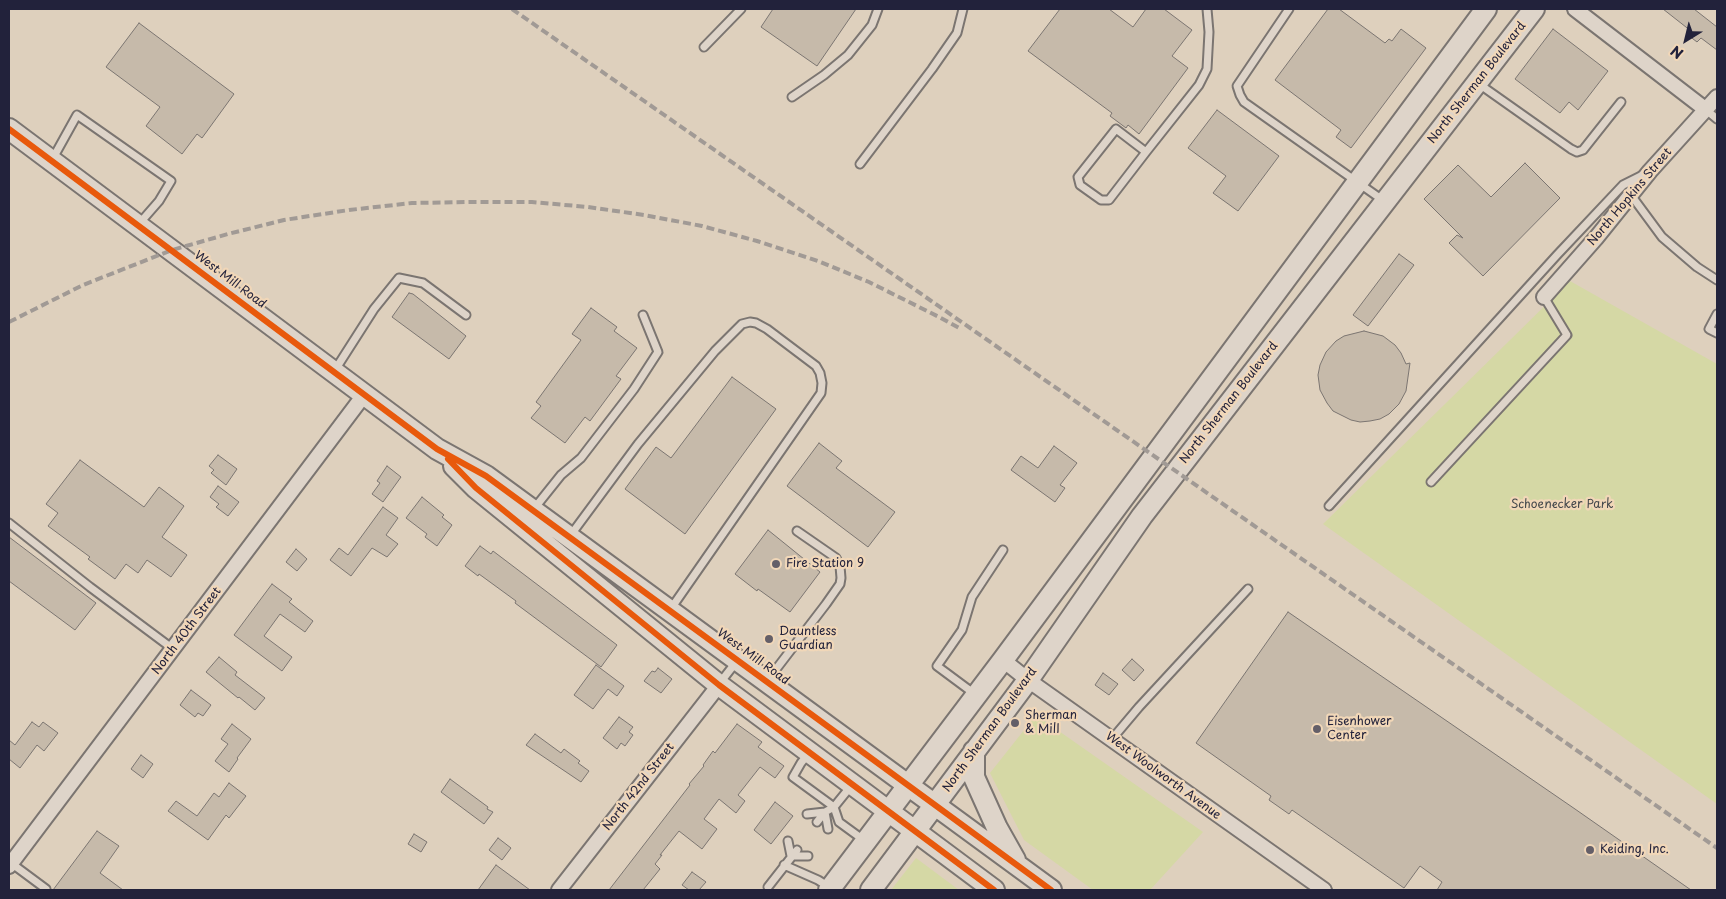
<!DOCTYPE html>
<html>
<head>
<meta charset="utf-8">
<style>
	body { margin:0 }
	#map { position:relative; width:1726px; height:899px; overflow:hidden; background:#ded0bd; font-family:"Playpen Sans",sans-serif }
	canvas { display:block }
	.frame { position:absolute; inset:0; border:10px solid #22223b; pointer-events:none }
	.north { position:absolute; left:1661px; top:15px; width:50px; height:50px; -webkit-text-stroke:4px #f1d7b8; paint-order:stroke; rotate:216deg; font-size:14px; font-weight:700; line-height:20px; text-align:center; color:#22223b }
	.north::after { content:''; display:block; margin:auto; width:18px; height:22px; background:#22223b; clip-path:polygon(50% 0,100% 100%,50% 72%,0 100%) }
</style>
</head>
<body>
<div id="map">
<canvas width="1726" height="899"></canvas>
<div class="frame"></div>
<div class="north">N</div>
</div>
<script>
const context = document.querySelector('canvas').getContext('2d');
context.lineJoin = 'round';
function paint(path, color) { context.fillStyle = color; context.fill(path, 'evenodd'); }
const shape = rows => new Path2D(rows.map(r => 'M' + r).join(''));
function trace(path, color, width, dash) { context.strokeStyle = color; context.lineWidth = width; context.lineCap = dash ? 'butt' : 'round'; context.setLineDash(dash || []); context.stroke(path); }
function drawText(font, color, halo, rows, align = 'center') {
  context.font = font + ' "Playpen Sans",sans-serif'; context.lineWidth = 4.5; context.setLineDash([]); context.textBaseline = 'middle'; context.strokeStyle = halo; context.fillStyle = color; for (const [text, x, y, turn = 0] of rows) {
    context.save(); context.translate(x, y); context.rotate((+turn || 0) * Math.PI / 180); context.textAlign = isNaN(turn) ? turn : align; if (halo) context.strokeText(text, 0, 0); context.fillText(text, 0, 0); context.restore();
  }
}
paint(shape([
	[1570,281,1717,364,1717,804,1323,524],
	[1036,715,1203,832,1150,890,1093,890,1024,840,990,773],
	[916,858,959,890,891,890]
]), '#d5d8a5');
const building = shape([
	[773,9,856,9,817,66,761,27,773,9],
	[1060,9,1109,9,1133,27,1146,9,1164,9,1192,30,1172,56,1188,68,1139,134,1128,125,1126,128,1110,116,1112,113,1028,51,1060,9],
	[1328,9,1339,9,1385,43,1389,39,1392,41,1401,29,1426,48,1351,148,1336,137,1341,130,1275,80,1328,9],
	[1663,9,1694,9,1717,27,1717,50,1701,38,1697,42,1688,35,1691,31,1663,9],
	[139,23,234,94,202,138,197,134,182,154,146,126,160,107,106,67,139,23],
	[1553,29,1608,71,1578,110,1569,102,1560,113,1515,79,1553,29],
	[1217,110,1279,156,1238,211,1213,193,1226,176,1188,148,1217,110],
	[1525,163,1560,198,1483,276,1449,243,1457,235,1463,238,1424,199,1458,165,1491,197,1525,163],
	[1399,254,1414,265,1368,326,1353,315,1399,254],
	[409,293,413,294,466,336,449,359,392,317,409,293],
	[591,308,617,327,614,331,637,348,616,376,621,379,590,421,585,417,565,443,531,418,541,406,536,402,581,340,572,334,591,308],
	[1364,331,1383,336,1395,345,1401,353,1406,364,1410,363,1406,391,1399,404,1389,414,1380,419,1370,421,1360,422,1351,420,1333,411,1327,403,1320,390,1318,375,1320,365,1326,352,1336,341,1344,336,1364,331],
	[732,377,776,409,685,534,625,489,656,447,671,458,732,377],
	[819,443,842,461,836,468,895,512,868,547,787,486,819,443],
	[1054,446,1077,463,1060,485,1065,488,1055,502,1011,470,1021,456,1038,468,1054,446],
	[218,455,237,469,226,485,211,473,214,470,209,466,218,455],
	[80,460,144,507,159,487,184,506,162,537,187,555,171,577,147,560,138,573,126,564,115,579,88,559,90,557,48,526,58,513,46,504,80,460],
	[387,466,401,477,383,502,372,494,380,483,377,481,387,466],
	[218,486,239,502,228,516,216,507,219,504,210,497,218,486],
	[422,497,444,515,442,517,452,525,437,546,425,537,427,534,406,518,422,497],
	[383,507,398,518,386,535,398,544,387,557,372,548,351,576,330,560,339,548,348,555,383,507],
	[768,530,820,572,790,612,758,589,757,591,735,574,768,530],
	[9,537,96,603,75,630,9,581,9,537],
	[480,546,491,554,493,551,617,645,601,667,515,603,516,601,479,574,478,576,465,566,480,546],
	[296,549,307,559,297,571,286,562,296,549],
	[272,584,292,599,289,602,313,621,305,632,280,614,264,636,292,657,282,671,234,635,272,584],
	[1288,612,1575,809,1691,890,1437,890,1442,882,1420,866,1404,888,1292,810,1289,814,1269,800,1271,796,1196,743,1288,612],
	[219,657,237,672,235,675,265,698,255,710,239,697,238,698,206,672,219,657],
	[1132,659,1144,670,1134,681,1122,670,1132,659],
	[596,665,624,686,617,696,608,689,593,709,574,695,596,665],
	[658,668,672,679,661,693,644,681,652,671,655,672,658,668],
	[1103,673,1118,684,1109,695,1095,685,1103,673],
	[191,690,211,705,203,716,198,713,195,717,180,705,191,690],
	[619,717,633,727,629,732,633,735,625,746,621,743,617,749,603,738,619,717],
	[32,722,39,727,43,722,58,733,44,751,37,745,20,768,9,759,9,740,15,745,32,722],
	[232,724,251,739,237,758,238,759,229,772,215,761,228,744,221,739,232,724],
	[737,724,762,742,758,747,784,766,775,778,760,767,738,795,745,801,736,813,719,799,704,819,717,829,702,849,679,831,660,855,662,855,655,864,660,869,643,890,609,890,690,785,689,784,704,766,703,765,713,751,715,753,737,724],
	[535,734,561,753,564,749,580,761,578,763,589,771,581,782,526,745,535,734],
	[141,755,153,764,143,778,131,769,141,755],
	[450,779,488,807,487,809,493,812,484,824,441,792,450,779],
	[229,783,246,796,229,818,226,815,208,840,168,811,176,801,197,816,214,793,219,797,229,783],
	[775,802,793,816,771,844,754,830,775,802],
	[97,831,119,846,100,873,123,890,53,890,97,831],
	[414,834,427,842,421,852,408,844,414,834],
	[498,838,511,848,502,860,489,850,498,838],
	[496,865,530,890,478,890,496,865],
	[692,872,706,882,699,890,689,890,682,885,692,872]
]);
paint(building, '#c6baaa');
trace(building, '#7b7571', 1);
const lane = shape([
	[1289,9,1237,86,1240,95,1244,102,1384,201],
	[704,47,741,9],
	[1479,84,1571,149,1577,152,1583,150,1621,102],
	[792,97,824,75,848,55,872,25,878,9],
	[1705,109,1717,119],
	[1146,152,1116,129,1078,177,1080,185,1101,200,1109,200,1146,152,1199,85,1207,69,1209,32,1207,9],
	[52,160,77,115,171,181,159,201,138,225],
	[860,164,932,69,957,33,963,9],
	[1631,195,1662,237,1697,267,1717,280],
	[1717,314,1709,329,1717,333],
	[335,370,374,309,399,278,423,283,466,315],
	[1431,482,1567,335,1544,297],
	[1329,506,1557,255,1623,185,1643,175],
	[533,510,561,475,581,458,634,389,658,352,643,315],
	[9,523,90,587,173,649],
	[570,536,638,444,715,351,742,324,750,322,756,323,767,329,816,366,820,373,822,383,821,393,670,610],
	[767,681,826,604,840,584,841,578,840,566,836,558,797,531],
	[719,684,737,661],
	[976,695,937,666,962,630,972,597,1003,550],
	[1112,739,1139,707,1248,589],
	[809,753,801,763,793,777,834,807,839,822,865,841],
	[807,814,825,812,828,829],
	[817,822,825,812,834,807,851,786],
	[788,841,791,856,808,856],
	[11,863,46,889],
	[784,865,818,880,829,887],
	[768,887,797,850]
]);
const street = shape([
	[1575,9,1705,109],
	[1544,297,1596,238,1650,171,1717,97],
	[1003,660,1028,680,1324,890],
	[9,866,364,395],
	[559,890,719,685]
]);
const secondary = shape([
	[9,129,437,449,486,476,1051,890],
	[454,466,476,488,719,685,994,890],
	[974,751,974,777,997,828,1015,860],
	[829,890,1003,660,1486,9],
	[871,890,1028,680,1142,516,1534,9]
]);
trace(lane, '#7b7571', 11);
trace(street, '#7b7571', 18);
trace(secondary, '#7b7571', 24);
trace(lane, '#ded4c9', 7);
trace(street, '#ded4c9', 14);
trace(secondary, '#ded4c9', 20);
trace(shape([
	[512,9,1717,848],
	[9,322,83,285,172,250,228,234,284,220,349,210,412,203,471,202,532,202,588,207,644,215,702,226,757,241,818,261,869,282,939,317,961,329]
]), '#a19a95', 4, [8, 4]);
trace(shape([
	[9,129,437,449,486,476,1051,890],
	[448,459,476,488,719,685,994,890]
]), '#e8590c', 6);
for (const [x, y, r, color] of [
	[776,564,5,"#645f68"],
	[769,639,5,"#645f68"],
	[1015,723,5,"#645f68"],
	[1317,729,5,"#645f68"],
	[1590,850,5,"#645f68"]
]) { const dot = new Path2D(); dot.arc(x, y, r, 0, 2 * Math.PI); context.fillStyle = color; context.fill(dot); trace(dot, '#f1d7b8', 2); }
drawText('12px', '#22223b', '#f1d7b8', [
	["North Sherman Boulevard",1477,83,-52],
	["North Hopkins Street",1630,197,-50],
	["West Mill Road",230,280,37],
	["North Sherman Boulevard",1229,403,-52],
	["North 40th Street",187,631,-53],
	["West Mill Road",753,657,36],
	["North Sherman Boulevard",990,730,-54],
	["West Woolworth Avenue",1163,776,36],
	["North 42nd Street",639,787,-52]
]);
drawText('12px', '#44484c', '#f1d7b8', [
	["Schoenecker Park",1562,505]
]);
drawText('12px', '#22223b', '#f1d7b8', [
	["Fire Station 9",786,564],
	["Dauntless",779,632],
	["Guardian",779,646],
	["Sherman",1025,716],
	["& Mill",1025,730],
	["Eisenhower",1327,722],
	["Center",1327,736],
	["Keiding, Inc.",1600,850]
], 'left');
</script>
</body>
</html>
